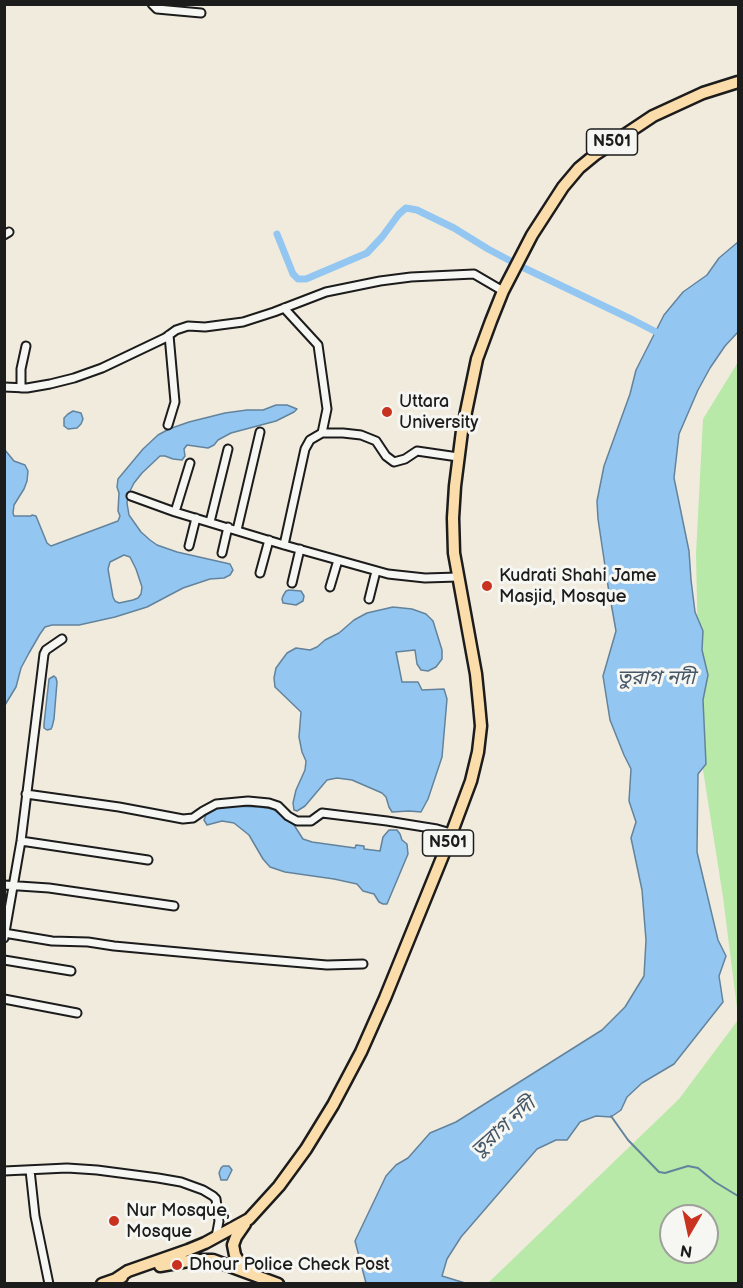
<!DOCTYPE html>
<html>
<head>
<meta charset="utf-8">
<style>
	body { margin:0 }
	#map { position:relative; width:743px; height:1288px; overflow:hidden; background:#f1ebde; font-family:"Balsamiq Sans",sans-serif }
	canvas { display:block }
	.frame { position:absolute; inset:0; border:6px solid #1c1c1c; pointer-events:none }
	.north { position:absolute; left:659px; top:1204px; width:60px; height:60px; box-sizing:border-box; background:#f6f6f2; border:2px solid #9f9f9c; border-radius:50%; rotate:189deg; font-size:16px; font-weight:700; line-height:24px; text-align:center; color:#1c1c1c }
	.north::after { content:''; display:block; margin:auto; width:21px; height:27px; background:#c8321e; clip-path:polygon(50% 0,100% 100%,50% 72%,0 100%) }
</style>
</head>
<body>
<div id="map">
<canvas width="743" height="1288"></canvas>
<div class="frame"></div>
<div class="north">N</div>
</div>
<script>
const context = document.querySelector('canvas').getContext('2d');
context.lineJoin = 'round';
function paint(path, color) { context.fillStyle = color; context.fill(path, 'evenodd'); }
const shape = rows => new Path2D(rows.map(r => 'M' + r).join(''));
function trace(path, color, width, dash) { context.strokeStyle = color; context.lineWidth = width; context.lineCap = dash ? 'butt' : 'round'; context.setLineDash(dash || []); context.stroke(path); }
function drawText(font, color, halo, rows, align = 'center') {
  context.font = font + ' "Balsamiq Sans","Noto Sans Bengali",sans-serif'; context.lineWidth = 6; context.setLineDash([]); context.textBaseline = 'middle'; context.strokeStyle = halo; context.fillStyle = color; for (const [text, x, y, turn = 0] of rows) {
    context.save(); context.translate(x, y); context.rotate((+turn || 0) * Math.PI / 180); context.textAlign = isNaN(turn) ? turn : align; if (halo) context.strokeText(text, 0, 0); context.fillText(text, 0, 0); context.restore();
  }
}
paint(shape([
	[738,362,738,1016,723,897,700,751,696,554,703,419],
	[738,1020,738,1283,488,1283,679,1099],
	[671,1216,707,1216,707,1252,671,1252]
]), '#b8e9a9');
const water = shape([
	[738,242,738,332,725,346,710,368,698,390,679,434,674,478,689,551,691,580,695,612,703,631,702,650,708,675,703,700,706,764,698,774,697,852,718,940,726,956,719,976,723,1002,674,1064,642,1083,627,1097,621,1110,611,1117,596,1116,580,1122,567,1140,556,1140,537,1149,461,1237,447,1259,442,1276,465,1283,366,1283,355,1241,386,1176,396,1165,408,1158,430,1133,456,1122,602,1030,625,1007,644,976,646,940,642,890,631,838,636,822,629,801,631,769,624,755,610,720,603,676,616,631,608,586,598,519,597,501,604,466,630,394,636,370,664,315,683,292,707,275,719,258,738,242],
	[276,405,287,405,297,409,294,412,276,421,231,433,218,440,214,445,208,448,187,445,184,449,185,456,182,460,173,459,165,456,160,456,142,473,134,483,128,495,127,503,129,515,141,532,150,540,157,545,177,552,230,564,233,570,230,575,224,578,210,579,183,588,147,607,115,617,79,625,52,625,45,627,40,634,29,653,21,668,16,687,5,705,5,450,14,461,25,465,28,471,27,481,24,489,14,505,13,513,14,516,31,516,32,515,36,516,47,543,51,546,118,521,120,516,118,511,119,493,117,487,118,479,143,449,158,435,169,429,189,422,225,413,247,410,263,410,276,405],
	[124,555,130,557,136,569,142,587,141,594,138,598,133,600,119,603,115,601,113,597,108,569,110,562,124,555],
	[73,411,81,413,83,419,81,424,77,428,68,429,64,426,64,418,68,414,73,411],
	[289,590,301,591,304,596,303,601,296,605,283,603,282,599,283,596,286,591,289,590],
	[393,607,412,609,426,614,433,621,442,650,442,659,436,667,428,671,421,670,417,664,415,650,396,652,402,682,418,682,422,690,444,689,447,699,442,757,428,799,421,812,409,811,392,812,389,807,386,797,382,793,352,780,337,778,327,780,305,806,297,811,294,810,293,803,296,790,305,770,306,761,302,752,299,737,301,712,275,687,274,678,276,668,287,653,296,648,310,650,317,647,325,640,339,633,354,620,367,613,393,607],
	[54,676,56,678,57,682,54,719,52,727,51,729,47,730,44,728,44,724,49,679,54,676],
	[231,806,259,807,273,809,294,825,303,839,312,842,355,848,356,845,364,846,364,849,380,851,383,837,389,830,397,830,400,834,402,840,407,844,408,854,387,904,383,904,379,902,374,894,363,891,357,884,334,879,285,872,270,867,263,859,249,835,234,823,222,821,207,825,204,820,206,815,216,809,231,806],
	[223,1166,229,1166,232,1170,227,1180,221,1180,219,1173,221,1168,223,1166]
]);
paint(water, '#93c7f1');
trace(water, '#63839c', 1.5);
trace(shape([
	[611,1116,628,1140,659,1172,665,1173,688,1166,698,1168,715,1182,738,1196]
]), '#63839c', 2);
trace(shape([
	[277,234,293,274,298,279,306,279,367,253,382,237,399,214,406,208,417,210,454,228,488,249,520,266,633,320,664,336]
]), '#93c7f1', 7);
const minor = shape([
	[152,4,157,9,201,13],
	[4,235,9,232],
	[284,308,318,345,327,409,322,433,343,433,361,435,376,441,386,456,394,462,405,459,417,451,458,457],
	[4,387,27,388,50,384,74,378,102,368,165,338,176,330,188,326,205,327,243,322,274,312,326,292,380,281,411,277,474,274,503,291],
	[21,388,21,369,26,346],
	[168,425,175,402,169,335],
	[131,496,175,512,284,545,388,574,425,578,458,577],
	[175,512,190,463],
	[210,522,228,449],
	[237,530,260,432],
	[284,545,305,449,310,440,322,433],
	[189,546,196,518],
	[222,553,228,527],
	[260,573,269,540],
	[292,583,300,549],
	[330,587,338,560],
	[369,599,376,571],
	[26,794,119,807,183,819,193,818,203,811,216,804,248,801,269,803,278,806,288,816,297,821,311,821,322,813,387,821,437,829,451,833],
	[21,841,148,860],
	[4,885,49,888,174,906],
	[4,933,52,941,88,942,114,946,233,957,327,965,363,964],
	[4,938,21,841,44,654,46,650,62,639],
	[4,960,71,971],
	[4,999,77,1013],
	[30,1170,35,1216,49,1284],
	[4,1171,67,1168,97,1170,158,1178,181,1182,203,1190,213,1196,216,1199,219,1221,216,1237]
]);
const highway = shape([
	[245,1224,236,1237,233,1245,235,1255,239,1262,250,1271],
	[160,1266,194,1260,213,1260,278,1284],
	[116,1279,128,1271,188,1250,205,1243,249,1219,279,1186,306,1149,333,1105,361,1052,385,998,446,848,471,781,478,752,481,726,479,704,476,674,454,553,453,518,455,486,462,431,477,359,491,321,503,291,532,235,563,187,579,168,596,154,653,116,703,93,738,82],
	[102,1284,122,1277]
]);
trace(minor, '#1c1c1c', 11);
trace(highway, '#1c1c1c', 15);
trace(minor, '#f6f6f2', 7);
trace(highway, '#fbddab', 10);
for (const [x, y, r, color] of [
	[387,412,6,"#c8321e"],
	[487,586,6,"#c8321e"],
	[114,1221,6,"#c8321e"],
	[177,1265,6,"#c8321e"]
]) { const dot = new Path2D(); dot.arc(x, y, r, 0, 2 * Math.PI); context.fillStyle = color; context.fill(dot); trace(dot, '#f6f6f2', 2); }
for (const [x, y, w] of [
	[612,142,51],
	[448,843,51]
]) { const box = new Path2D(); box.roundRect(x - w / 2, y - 13, w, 26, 4.5); context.fillStyle = '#f6f6f2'; context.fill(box); trace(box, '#1c1c1c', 1.5); }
drawText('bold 16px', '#1c1c1c', null, [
	["N501",612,142],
	["N501",448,843]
]);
drawText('18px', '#1c1c1c', '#f6f6f2', [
	["Uttara",399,402],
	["University",399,423],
	["Kudrati Shahi Jame",499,576],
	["Masjid, Mosque",499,597],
	["Nur Mosque,",126,1211],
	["Mosque",126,1232],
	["Dhour Police Check Post",189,1265]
], 'left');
drawText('italic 20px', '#465867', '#f6f6f2', [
	["তুরাগ নদী",656,679],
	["তুরাগ নদী",504,1128,-42]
]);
</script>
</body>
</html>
